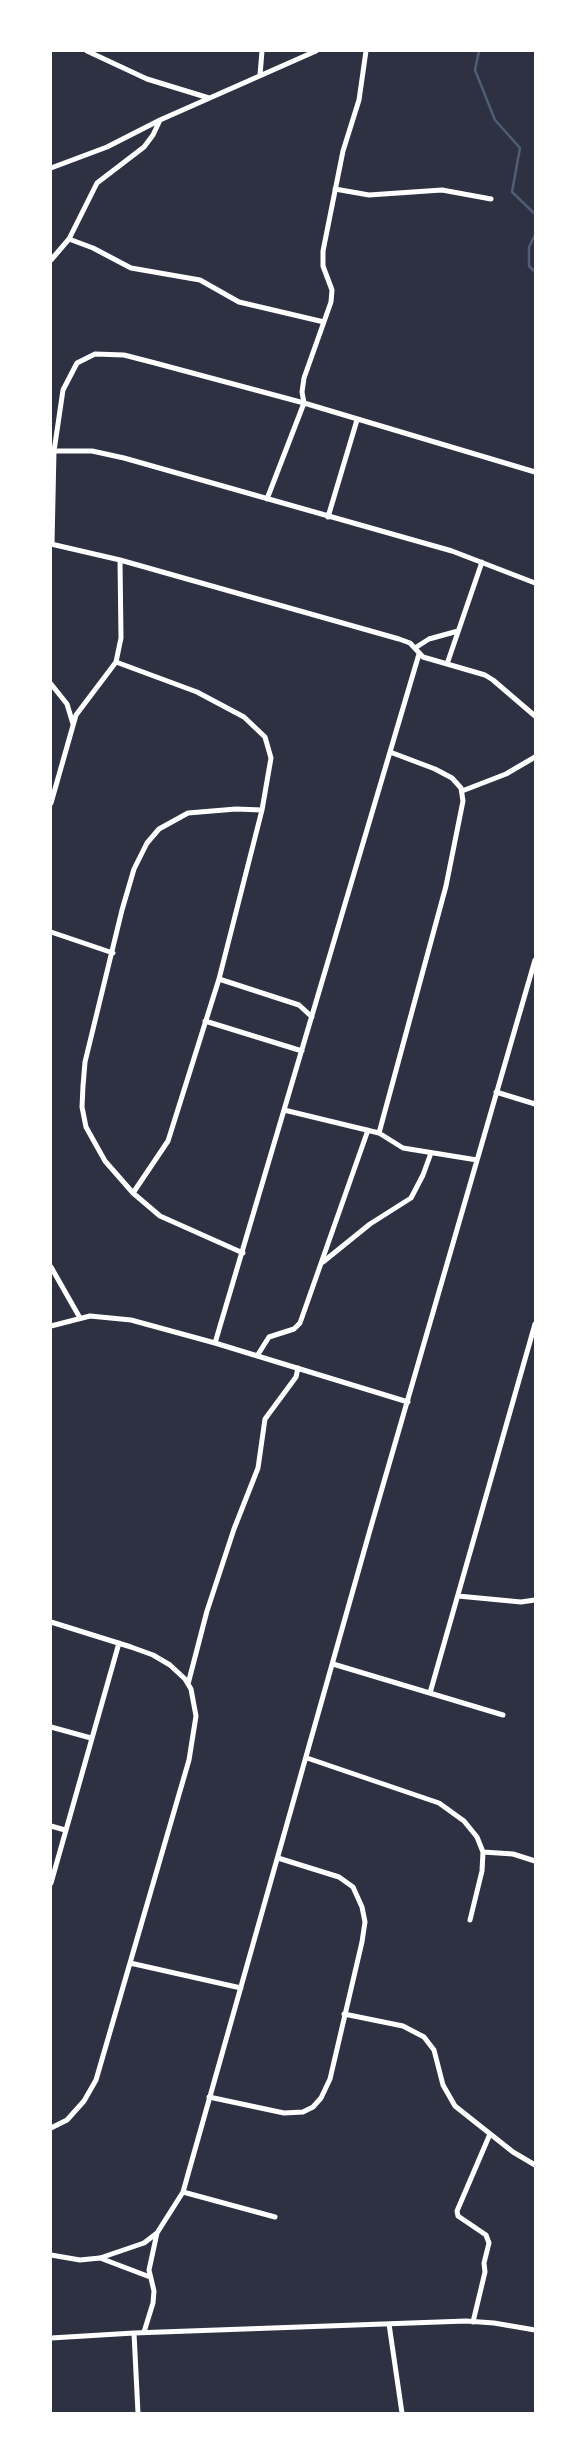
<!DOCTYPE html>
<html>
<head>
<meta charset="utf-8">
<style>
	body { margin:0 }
	#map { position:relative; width:586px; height:2464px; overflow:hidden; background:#2d3142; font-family:"Space Grotesk",sans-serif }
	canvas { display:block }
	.frame { position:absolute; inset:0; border:52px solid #fff; pointer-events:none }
</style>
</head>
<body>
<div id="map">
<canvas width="586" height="2464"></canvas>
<div class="frame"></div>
</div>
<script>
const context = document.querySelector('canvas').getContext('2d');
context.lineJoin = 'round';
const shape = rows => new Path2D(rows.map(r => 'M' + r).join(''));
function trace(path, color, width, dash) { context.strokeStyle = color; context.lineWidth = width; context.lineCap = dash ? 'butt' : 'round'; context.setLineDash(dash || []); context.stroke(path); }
trace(shape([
	[479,51,475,70,495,120,520,148,512,192,535,214],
	[535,235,529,247,529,266,535,272]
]), '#4f5d75', 2.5);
trace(shape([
	[87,51,147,79,209,98],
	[260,75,262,51],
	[51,168,107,147,160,120,316,51],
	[335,189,369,195,442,190,491,199],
	[69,239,93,248,131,268,200,280,239,302,324,322],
	[51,260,69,239,97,183,144,147,153,135,160,120],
	[54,451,92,451,124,458,452,551,535,583],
	[267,499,304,403,302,392,304,378,331,302,332,290,323,266,323,251,343,151,359,100,366,51],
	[328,517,357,420],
	[51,544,120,560,399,639,410,643,423,657,485,675,493,680,535,716],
	[52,544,54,451,63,390,77,363,95,354,124,355,155,363,304,403,535,472],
	[415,648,429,639,458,631],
	[116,662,197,692,244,717,265,737,271,758,262,810,219,979,168,1141,133,1193],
	[447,664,482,562],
	[51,684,67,704,73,724],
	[390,752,435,769,452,778,461,788,463,801,446,886,379,1133,403,1148,477,1160],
	[462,791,506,774,535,757],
	[51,803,76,715,116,662,121,638,120,560],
	[51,932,113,953],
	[219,979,299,1005,312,1017],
	[205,1021,302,1051],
	[496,1092,535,1104],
	[284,1110,379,1133],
	[243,1253,160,1216,133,1193,105,1161,86,1127,82,1107,83,1086,85,1062,122,910,134,869,147,843,159,829,188,813,236,809,262,810],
	[323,1262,370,1224,411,1198,423,1175,431,1153],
	[51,1267,80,1318],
	[51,1326,90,1316,131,1320,215,1343,408,1402],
	[215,1343,419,654],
	[257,1356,269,1337,294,1329,300,1323,368,1130],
	[458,1596,521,1602,535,1600],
	[51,1622,131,1647,153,1655,170,1665,185,1679,191,1689,196,1716,189,1760,96,2080,84,2101,67,2120,51,2128],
	[333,1664,503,1715],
	[188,1684,207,1611,234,1529,258,1468,265,1419,296,1377,298,1368],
	[430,1693,535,1324],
	[51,1727,91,1738],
	[307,1758,439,1803,464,1821,477,1837,483,1852,482,1871,470,1920],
	[51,1826,65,1830],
	[483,1852,513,1854,535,1861],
	[51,1883,119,1643],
	[130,1963,241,1988],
	[344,2014,403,2026,424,2037,434,2050,443,2085,455,2106,513,2152,535,2165],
	[209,2097,284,2113,303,2112,313,2107,321,2098,330,2079,362,1942,365,1922,362,1907,353,1887,339,1877,278,1858],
	[183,2192,275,2217],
	[51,2255,80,2260,100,2258,144,2243,157,2233,183,2192,370,1530,535,960],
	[100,2258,150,2277],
	[473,2322,485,2272,484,2263,489,2243,486,2235,458,2216,457,2211,490,2134],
	[389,2324,402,2413],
	[144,2332,153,2303,154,2291,149,2270,157,2233],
	[134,2333,138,2413],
	[51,2338,134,2333,466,2321,494,2323,535,2330]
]), '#fff', 5);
</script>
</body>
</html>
